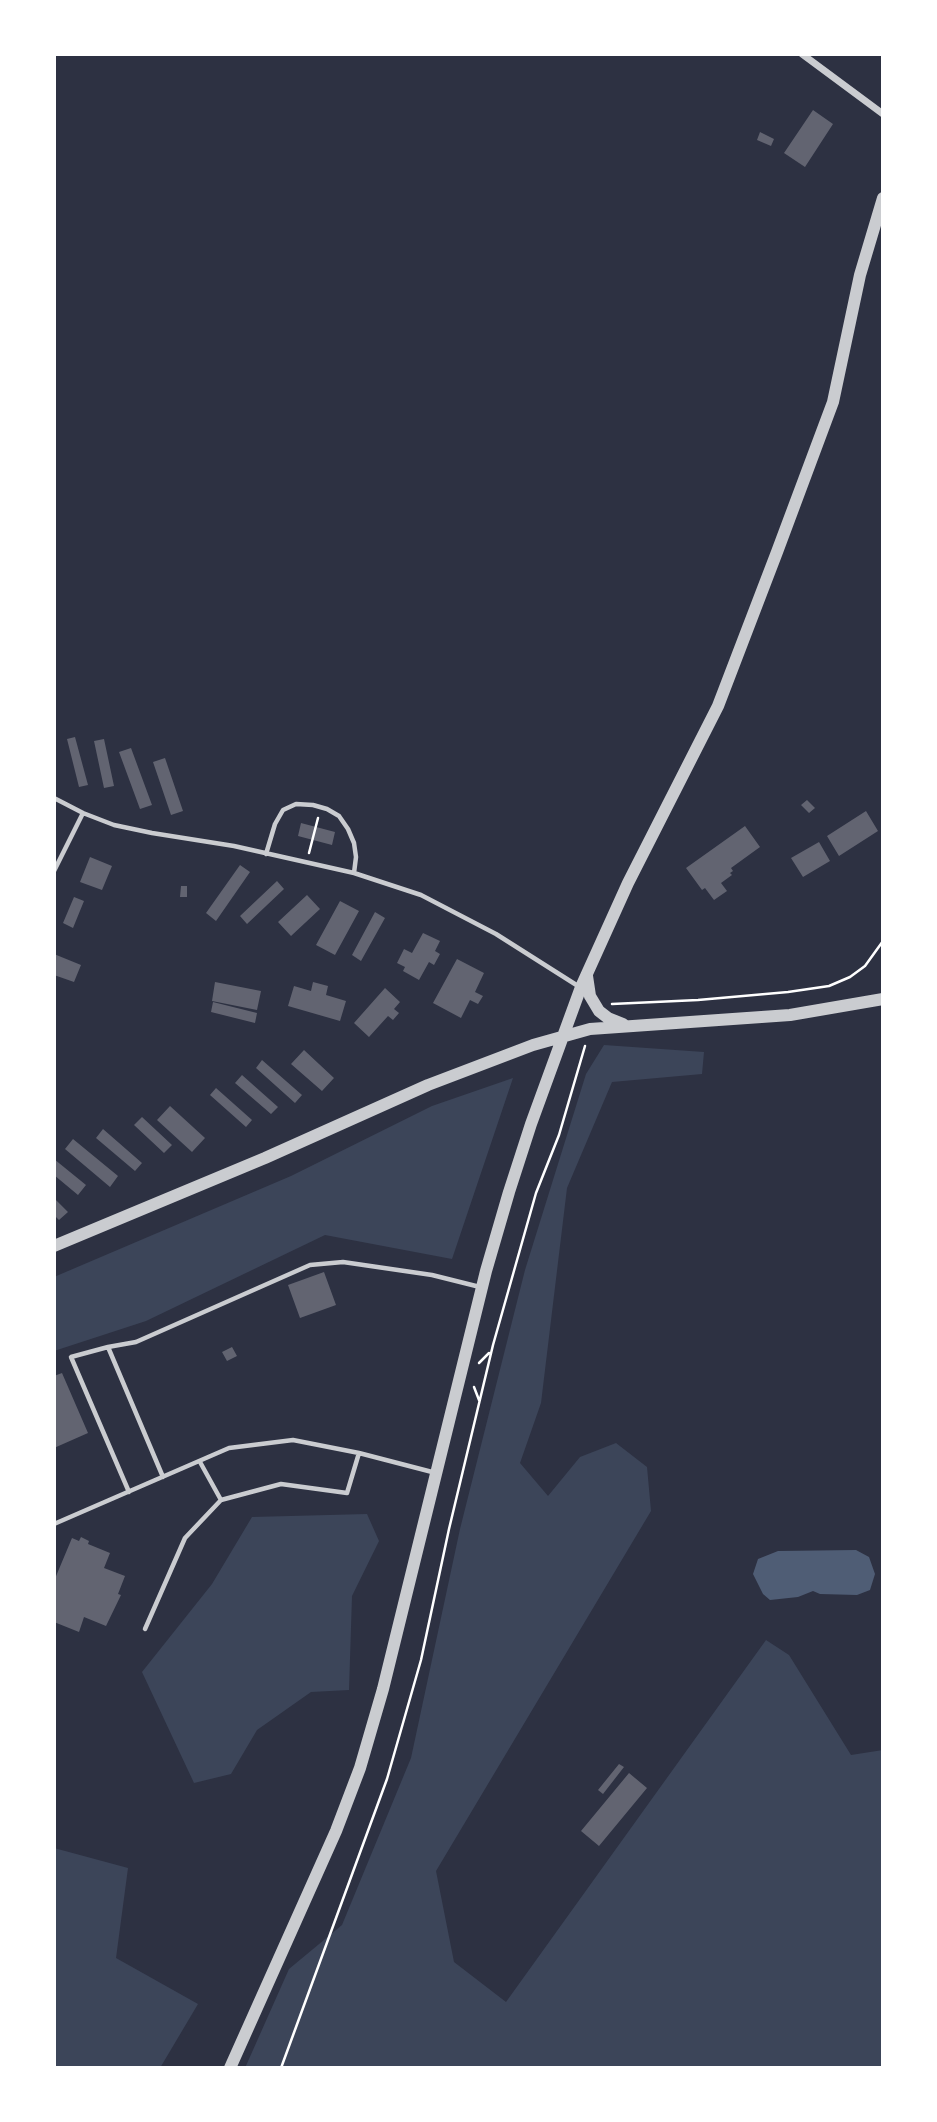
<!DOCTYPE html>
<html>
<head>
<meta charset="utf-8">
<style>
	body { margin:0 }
	#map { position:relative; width:937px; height:2122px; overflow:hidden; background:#2d3142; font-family:"Roboto Condensed",sans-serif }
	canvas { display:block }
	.frame { position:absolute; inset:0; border:56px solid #fff; pointer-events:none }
</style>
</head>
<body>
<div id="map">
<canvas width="937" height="2122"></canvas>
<div class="frame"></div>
</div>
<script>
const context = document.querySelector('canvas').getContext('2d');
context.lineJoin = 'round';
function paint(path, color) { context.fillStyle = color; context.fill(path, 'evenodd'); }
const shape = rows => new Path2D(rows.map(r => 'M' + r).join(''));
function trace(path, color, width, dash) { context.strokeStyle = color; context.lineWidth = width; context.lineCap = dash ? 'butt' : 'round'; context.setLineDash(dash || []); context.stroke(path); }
paint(shape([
	[604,1045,704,1052,702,1074,612,1082,567,1188,541,1403,520,1463,548,1496,580,1457,616,1443,647,1467,651,1511,436,1871,454,1962,506,2002,766,1640,789,1655,851,1755,883,1750,883,2068,245,2068,289,1969,342,1925,411,1758,460,1529,525,1270,586,1074],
	[513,1078,452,1259,325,1235,146,1321,54,1351,54,1277,291,1176,432,1106],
	[367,1514,379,1541,352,1596,349,1690,311,1692,257,1730,231,1774,194,1783,142,1672,212,1584,252,1517],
	[54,1848,128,1868,116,1958,198,2004,160,2068,54,2068]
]), '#3c4559');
paint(shape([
	[856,1550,869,1557,875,1574,870,1590,857,1595,820,1594,813,1591,798,1597,770,1600,763,1594,753,1574,758,1559,778,1551]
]), '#4f5d75');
paint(shape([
	[813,110,833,124,805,167,784,153],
	[760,132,774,139,771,146,757,140],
	[75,737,88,785,79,787,67,739],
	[104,739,114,786,104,788,94,741],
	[131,748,152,805,140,809,119,752],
	[165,758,183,811,171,815,153,762],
	[807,800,815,808,809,813,801,805],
	[866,811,878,831,839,856,827,836],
	[301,823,335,832,332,845,298,836],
	[745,826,760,847,731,868,733,871,730,873,732,875,721,883,727,891,714,900,705,888,702,890,686,868],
	[819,842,830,861,803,877,791,858],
	[90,857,112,866,102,890,80,882],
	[240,865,250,872,216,921,206,913],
	[277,881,284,889,247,924,240,916],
	[181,886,187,886,187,897,180,897],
	[307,895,320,909,291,936,278,922],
	[74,897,84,901,73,928,63,923],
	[340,901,359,911,335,955,316,945],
	[375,912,385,918,361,961,352,955],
	[423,933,440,941,435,951,440,954,434,965,429,962,419,980,403,971,405,967,397,963,404,949,412,953],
	[54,954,81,965,74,982,54,975],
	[457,959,484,973,475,992,483,996,478,1004,470,1000,461,1018,433,1003],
	[215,982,261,991,257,1010,212,1001],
	[313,982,328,986,326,995,346,1001,340,1021,288,1006,294,986,311,991],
	[385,988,400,1002,394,1009,399,1013,393,1020,388,1016,369,1037,354,1023],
	[213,1002,257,1013,255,1023,211,1012],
	[304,1050,334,1078,322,1091,291,1064],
	[262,1060,302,1095,295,1103,256,1068],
	[242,1075,278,1107,271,1114,235,1083],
	[216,1088,252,1120,246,1127,210,1095],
	[170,1106,205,1138,192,1152,157,1120],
	[142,1117,172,1145,164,1153,134,1125],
	[103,1129,142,1163,135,1171,96,1138],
	[73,1139,118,1176,110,1187,65,1149],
	[54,1159,86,1185,78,1195,54,1175],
	[54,1198,68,1212,59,1220,54,1215],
	[324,1272,336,1305,300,1318,288,1285],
	[232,1347,237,1356,227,1361,222,1352],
	[62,1373,88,1433,54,1448,54,1376],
	[81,1537,89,1541,88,1544,110,1553,104,1568,125,1576,118,1594,121,1595,106,1626,84,1617,79,1632,54,1622,54,1581,72,1538,79,1541],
	[619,1764,624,1767,603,1794,598,1790],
	[629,1773,647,1788,599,1846,581,1831]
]), '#626471');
trace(shape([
	[309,853,318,818],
	[612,1004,698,1000,788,992,829,986,850,977,865,966,883,941],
	[479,1363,489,1353],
	[474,1387,479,1400],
	[281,2068,387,1779,421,1660,449,1529,493,1345,536,1193,559,1135,585,1046]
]), '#fff', 2.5);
trace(shape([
	[54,798,83,813,114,825,152,833,234,846,354,873,421,895,496,934,578,986],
	[266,854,275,824,283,810,296,804,313,805,327,809,339,816,348,829,354,843,356,857,354,873],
	[54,871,83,813],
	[108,1347,163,1477],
	[200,1462,221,1500],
	[129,1492,71,1357,108,1347,136,1342,310,1265,343,1262,432,1275,480,1287],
	[54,1524,229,1448,293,1440,359,1453,436,1473],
	[145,1629,185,1538,221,1500,281,1484,347,1493,359,1453]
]), '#caccd0', 4.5);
trace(shape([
	[802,54,883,114]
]), '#caccd0', 7);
trace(shape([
	[587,976,590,996,599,1011,608,1018,623,1024],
	[54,1246,265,1158,428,1085,533,1045,590,1029,790,1015,883,999],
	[230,2068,336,1831,360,1768,383,1689,486,1271,509,1192,531,1124,581,987,628,883,718,706,777,552,833,402,860,275,883,198]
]), '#caccd0', 12);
</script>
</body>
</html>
